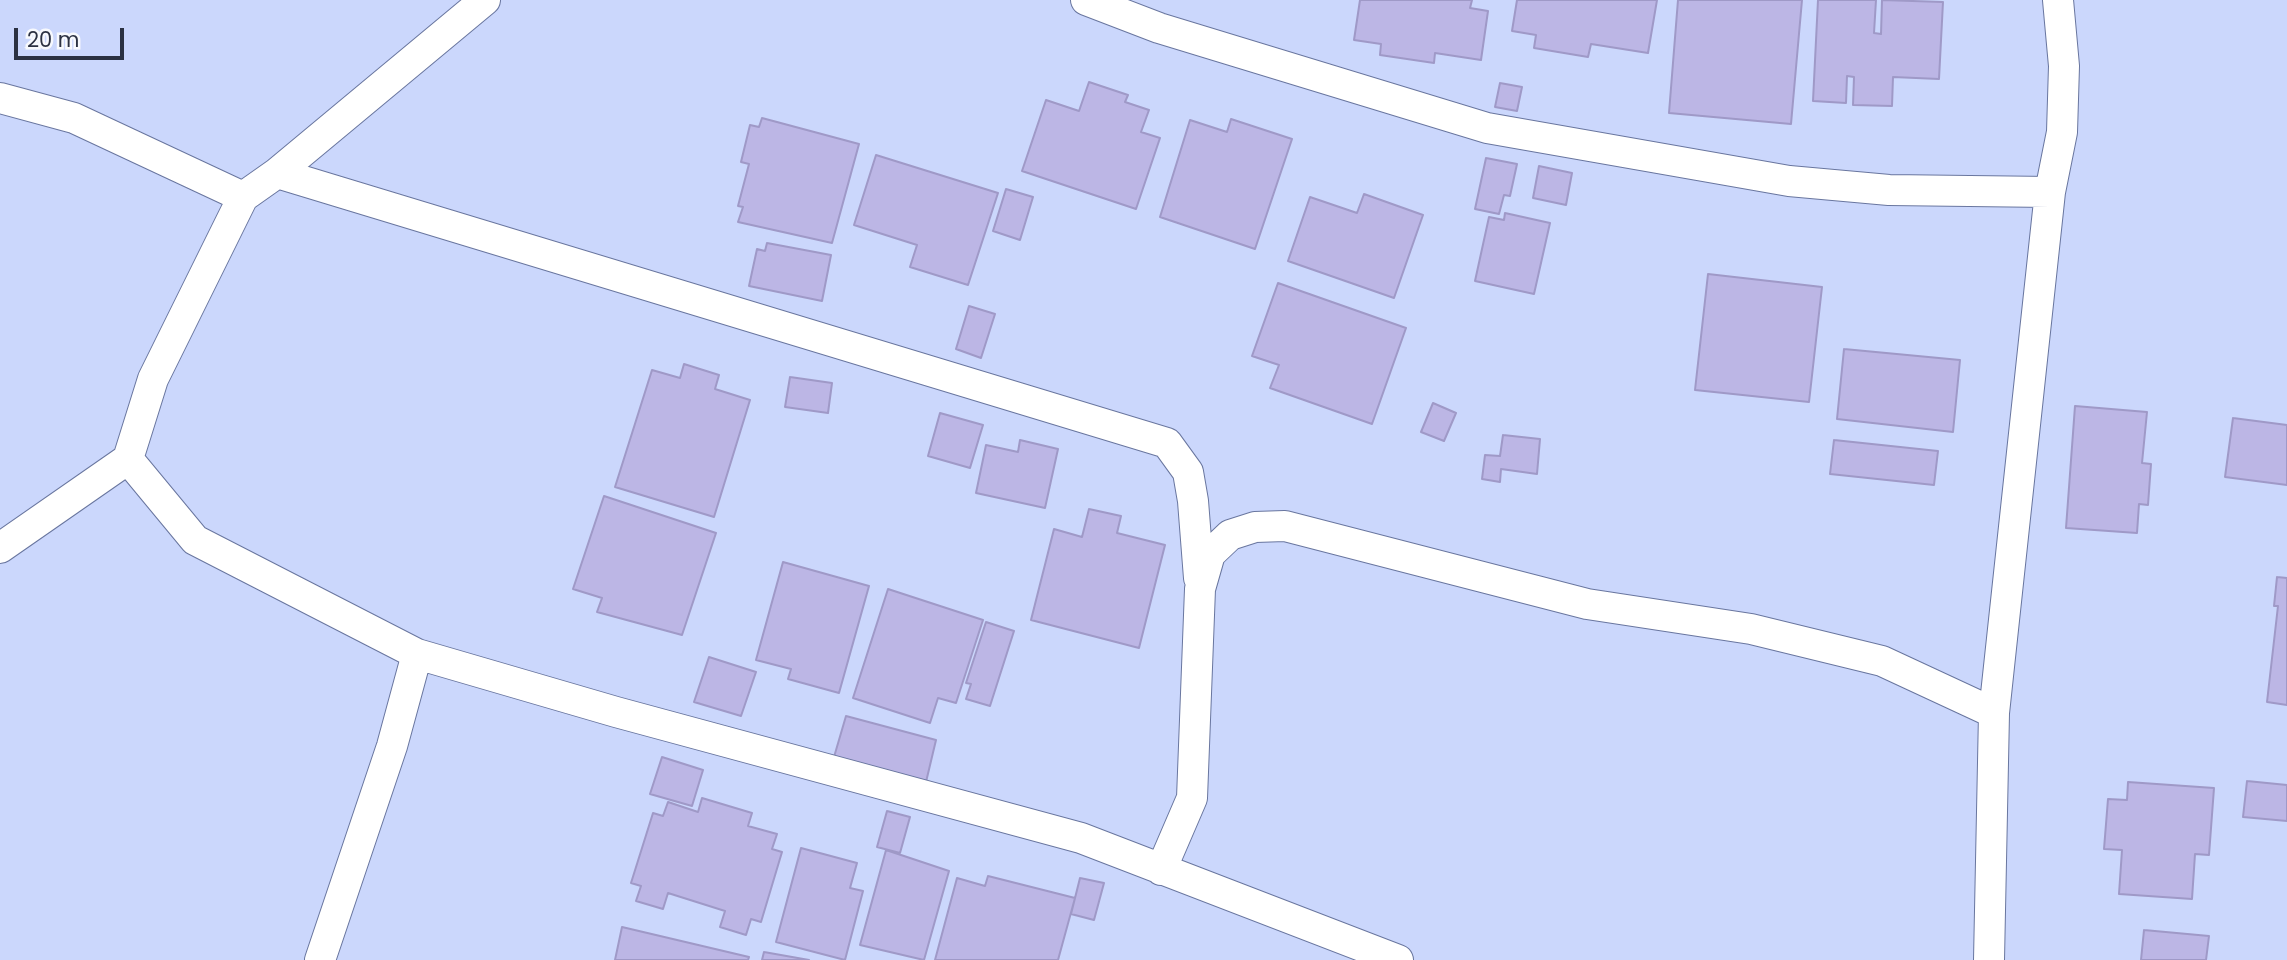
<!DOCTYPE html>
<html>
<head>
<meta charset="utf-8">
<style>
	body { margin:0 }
	#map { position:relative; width:2287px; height:960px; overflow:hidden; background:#cbd7fc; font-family:Poppins,sans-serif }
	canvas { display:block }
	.scale { position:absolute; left:14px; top:28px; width:110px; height:32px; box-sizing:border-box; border:4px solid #2b3142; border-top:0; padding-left:9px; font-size:21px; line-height:24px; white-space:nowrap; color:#2b3142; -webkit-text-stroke:5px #f7f9fd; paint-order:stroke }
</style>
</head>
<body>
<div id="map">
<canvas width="2287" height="960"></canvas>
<div class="scale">20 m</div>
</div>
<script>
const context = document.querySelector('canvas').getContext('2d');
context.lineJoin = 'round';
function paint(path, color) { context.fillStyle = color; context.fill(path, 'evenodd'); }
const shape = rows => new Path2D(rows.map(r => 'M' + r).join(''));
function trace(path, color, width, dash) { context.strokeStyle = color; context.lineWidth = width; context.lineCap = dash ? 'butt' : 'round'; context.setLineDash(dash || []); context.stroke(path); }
const building = shape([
	[1360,0,1472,0,1470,8,1488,11,1481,60,1435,53,1434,63,1380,55,1381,44,1354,40,1360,0],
	[1517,0,1657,0,1648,53,1591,44,1588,57,1534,48,1536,35,1512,31,1517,0],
	[1678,0,1802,0,1791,124,1669,113,1678,0],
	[1818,0,1876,0,1874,33,1881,34,1882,0,1943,2,1939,79,1893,77,1892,106,1853,105,1854,77,1847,76,1846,103,1813,101,1818,0],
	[1089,82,1128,95,1125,102,1149,110,1141,132,1160,138,1136,209,1022,171,1046,100,1079,111,1089,82],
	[1500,83,1522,87,1517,111,1495,107,1500,83],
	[762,118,859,144,832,243,738,222,743,207,738,206,749,164,741,162,750,125,759,127,762,118],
	[1231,119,1292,139,1255,249,1160,217,1190,120,1227,132,1231,119],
	[876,155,998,193,968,285,910,267,917,245,854,225,876,155],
	[1486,158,1517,164,1510,196,1504,195,1499,214,1475,209,1486,158],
	[1539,166,1572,173,1566,205,1533,198,1539,166],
	[1006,189,1033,197,1020,240,993,231,1006,189],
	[1364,194,1423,215,1394,298,1288,261,1310,197,1357,213,1364,194],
	[1505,213,1550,223,1534,294,1475,281,1489,217,1504,220,1505,213],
	[767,243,831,255,822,301,749,286,757,249,765,251,767,243],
	[1708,274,1822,287,1809,402,1695,390,1708,274],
	[1278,283,1406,328,1372,424,1270,388,1279,365,1252,356,1278,283],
	[969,306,995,314,981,358,956,349,969,306],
	[1844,349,1960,360,1953,432,1837,419,1844,349],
	[684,364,719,375,715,389,750,400,714,517,615,487,652,370,680,378,684,364],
	[790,377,832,383,828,413,785,407,790,377],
	[1433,403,1456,413,1444,441,1421,432,1433,403],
	[2075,406,2147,412,2142,463,2151,464,2148,505,2139,504,2137,533,2066,528,2075,406],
	[940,413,983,425,970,468,928,456,940,413],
	[2233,418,2287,425,2287,485,2225,477,2233,418],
	[1503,435,1540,439,1537,474,1501,469,1500,482,1482,479,1485,455,1500,456,1503,435],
	[1020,440,1058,449,1045,508,976,493,986,445,1018,452,1020,440],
	[1834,440,1938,451,1934,485,1830,474,1834,440],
	[604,496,716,533,682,635,597,612,602,598,573,589,604,496],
	[1089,509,1121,516,1117,533,1165,545,1139,648,1031,620,1054,529,1082,537,1089,509],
	[783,562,869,586,839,693,788,679,791,669,756,660,783,562],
	[2277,577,2287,578,2287,705,2267,702,2278,606,2274,606,2277,577],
	[888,589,983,620,956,703,938,698,930,723,853,698,888,589],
	[986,622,1014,631,990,706,966,699,971,684,966,683,986,622],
	[709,657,756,672,741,716,694,702,709,657],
	[846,716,936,740,926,782,834,757,846,716],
	[662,757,703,770,692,806,650,794,662,757],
	[2247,781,2287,785,2287,821,2243,817,2247,781],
	[2128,782,2214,788,2209,855,2195,854,2192,899,2119,894,2122,850,2104,849,2108,799,2127,800,2128,782],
	[702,798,752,813,748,826,777,834,772,849,782,852,761,922,751,919,746,935,720,927,725,911,668,893,663,909,636,901,641,886,631,883,653,813,663,816,668,802,698,812,702,798],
	[887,811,910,817,900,853,877,847,887,811],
	[801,848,857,863,850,888,863,891,845,960,776,942,801,848],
	[886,850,949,871,924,960,860,945,886,850],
	[988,876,1075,898,1058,960,935,960,957,878,985,886,988,876],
	[1080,878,1104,883,1094,920,1071,914,1080,878],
	[622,927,749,957,748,960,615,960,622,927],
	[2144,930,2209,936,2206,960,2141,960,2144,930],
	[764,952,809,960,762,960,764,952]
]);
paint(building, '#bcb6e5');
trace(building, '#9f99c7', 2);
const street = shape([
	[1086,0,1159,28,1487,128,1789,181,1889,190,2050,192,2062,132,2064,66,2058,0],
	[0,98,74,118,243,197],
	[277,173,1167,443,1188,472,1193,501,1199,578],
	[128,459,195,540,417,654,616,712,1081,838,1398,960],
	[0,548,128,459,153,379,243,197,277,173,485,0],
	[1161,870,1192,798,1200,589,1210,554,1230,535,1255,527,1285,526,1587,604,1751,629,1882,661,1994,713],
	[320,960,392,746,417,654],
	[1989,960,1994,713,2050,192]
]);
trace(street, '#69769f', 32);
trace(street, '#fff', 30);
</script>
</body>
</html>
